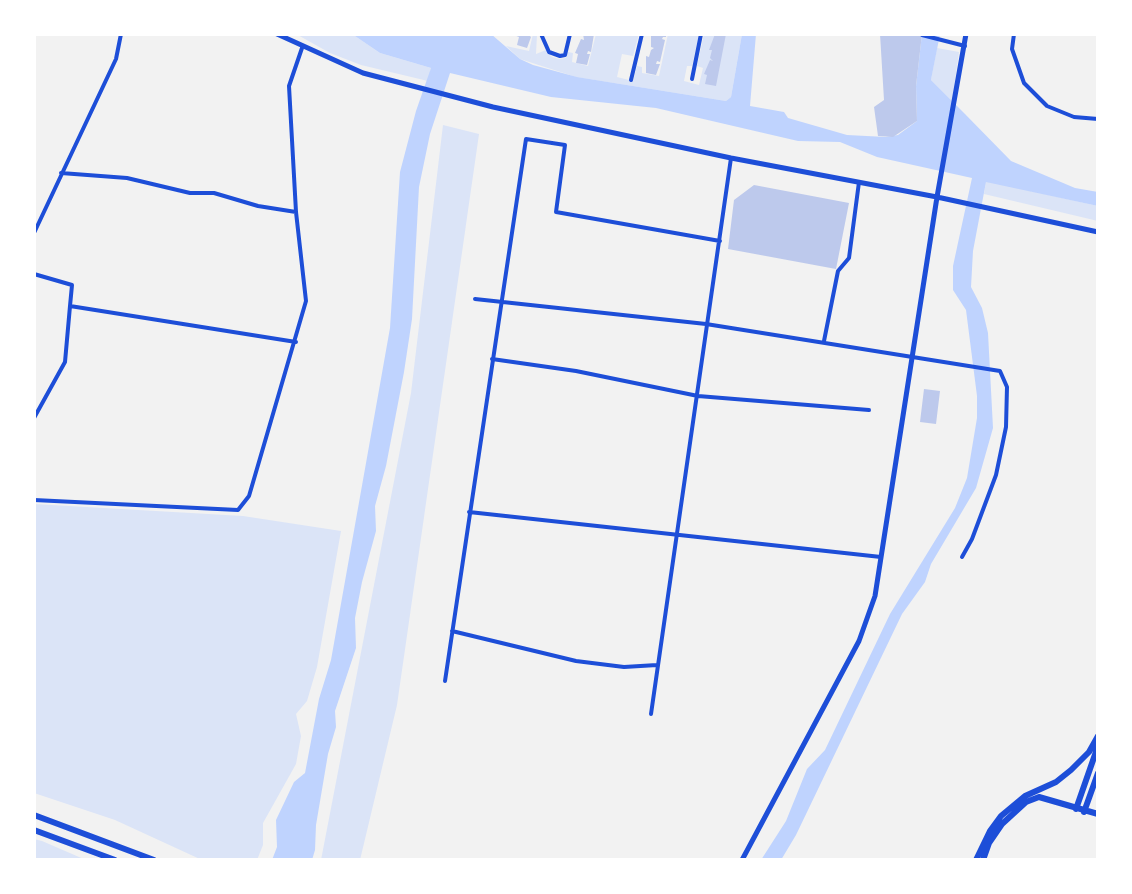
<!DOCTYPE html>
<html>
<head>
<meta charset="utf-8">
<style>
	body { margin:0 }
	#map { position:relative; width:1132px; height:894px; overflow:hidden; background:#f2f2f2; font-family:Mulish,sans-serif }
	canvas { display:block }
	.frame { position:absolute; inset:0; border:36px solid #fff; pointer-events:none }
</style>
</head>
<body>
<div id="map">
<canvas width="1132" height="894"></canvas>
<div class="frame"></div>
</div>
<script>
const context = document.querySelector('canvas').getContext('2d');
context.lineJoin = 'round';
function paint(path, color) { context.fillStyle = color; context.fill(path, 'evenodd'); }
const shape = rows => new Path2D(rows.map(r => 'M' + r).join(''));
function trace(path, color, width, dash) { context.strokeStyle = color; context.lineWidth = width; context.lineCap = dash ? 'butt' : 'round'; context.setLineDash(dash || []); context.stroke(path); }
paint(shape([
	[296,34,352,34,380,53,431,68,428,81,361,65,330,53],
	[533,34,537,35,536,54,546,50,552,57,559,59,566,58,568,52,573,53,572,62,588,66,596,34,639,34,633,56,622,54,617,77,633,81,637,66,642,67,642,73,659,76,668,34,699,34,692,66,687,66,684,81,699,85,703,68,697,66,704,34,742,34,731,97,726,101,576,77,520,59,506,46,529,51],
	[937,48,959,52,952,101,931,80],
	[443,125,479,134,397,705,360,860,321,860,411,393],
	[986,181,1098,206,1098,221,984,194],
	[34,504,243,516,341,531,317,667,307,701,296,714,301,736,296,764,263,823,263,845,257,860,202,860,115,820,34,793],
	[34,839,42,841,86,860,34,860]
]), '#dbe4f7');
paint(shape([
	[352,34,491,34,520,59,533,65,577,77,726,101,731,97,742,34,756,34,750,106,784,112,788,118,847,135,886,137,898,135,917,121,916,86,922,34,940,34,931,80,965,114,1011,161,1075,188,1098,192,1098,206,986,182,973,251,971,287,982,308,988,333,993,428,976,488,931,564,925,582,902,614,796,835,781,860,761,860,786,821,807,769,825,750,890,614,955,508,967,478,977,418,977,396,966,310,953,290,953,266,972,178,877,157,840,142,798,141,656,108,551,97,450,73,430,134,419,187,412,319,404,372,386,466,375,506,376,531,362,582,355,618,356,648,335,711,336,727,328,754,316,825,315,850,312,860,272,860,277,847,276,820,294,782,305,773,319,699,331,660,390,328,400,172,416,111,431,68,380,53]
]), '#bfd3fe');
paint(shape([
	[511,34,528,34,531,37,527,48,517,45,519,37],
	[583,34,594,34,591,52,588,51,587,54,590,54,587,65,576,63,578,54,575,53,581,39,584,40],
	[651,34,666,34,666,37,663,37,662,39,665,40,660,62,657,61,656,64,660,64,656,75,646,73,646,56,649,57,651,50,654,48,651,47],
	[715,34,726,34,716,86,705,84,707,75,704,74,710,60,713,61,710,58,712,50,709,50],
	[880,34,922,34,916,86,917,121,893,137,878,136,874,107,884,100],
	[754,185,849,203,836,269,728,249,734,200],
	[924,389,940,391,936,424,920,422]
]), '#bdc9ec');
trace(shape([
	[541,34,549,52,560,56,565,55,570,34],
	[1014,34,1012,49,1024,83,1047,106,1074,117,1098,119],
	[922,35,965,46],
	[692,79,701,34],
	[631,80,642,34],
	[61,173,127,178,190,193,214,193,258,206,296,212],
	[34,233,116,59,121,34],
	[34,274,72,285,70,306,296,342],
	[475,299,706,324,1000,371,1007,387,1006,427,996,475,972,539,962,557],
	[824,341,838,271,849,258,859,182],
	[492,359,576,371,698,396,869,410],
	[34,418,65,362,70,306],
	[34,500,238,510,249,496,306,301,296,212,289,86,302,48],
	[469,512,881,557],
	[452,631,576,661,624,667,657,665],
	[445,681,526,139,565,145,556,212,720,241],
	[651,714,731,158]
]), '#1d4ed8', 4);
trace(shape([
	[277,34,363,73,493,107,731,158,937,197,1098,232],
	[742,860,859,641,875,596,937,197,966,34]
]), '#1d4ed8', 5);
trace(shape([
	[1076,809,1098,746],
	[1084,812,1098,773],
	[34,815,154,860],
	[34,830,115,860],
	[976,860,990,831,1001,816,1025,796,1056,782,1071,770,1089,752,1098,736],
	[983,860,989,843,1002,824,1026,802,1039,797,1098,814]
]), '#1d4ed8', 6);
</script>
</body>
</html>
